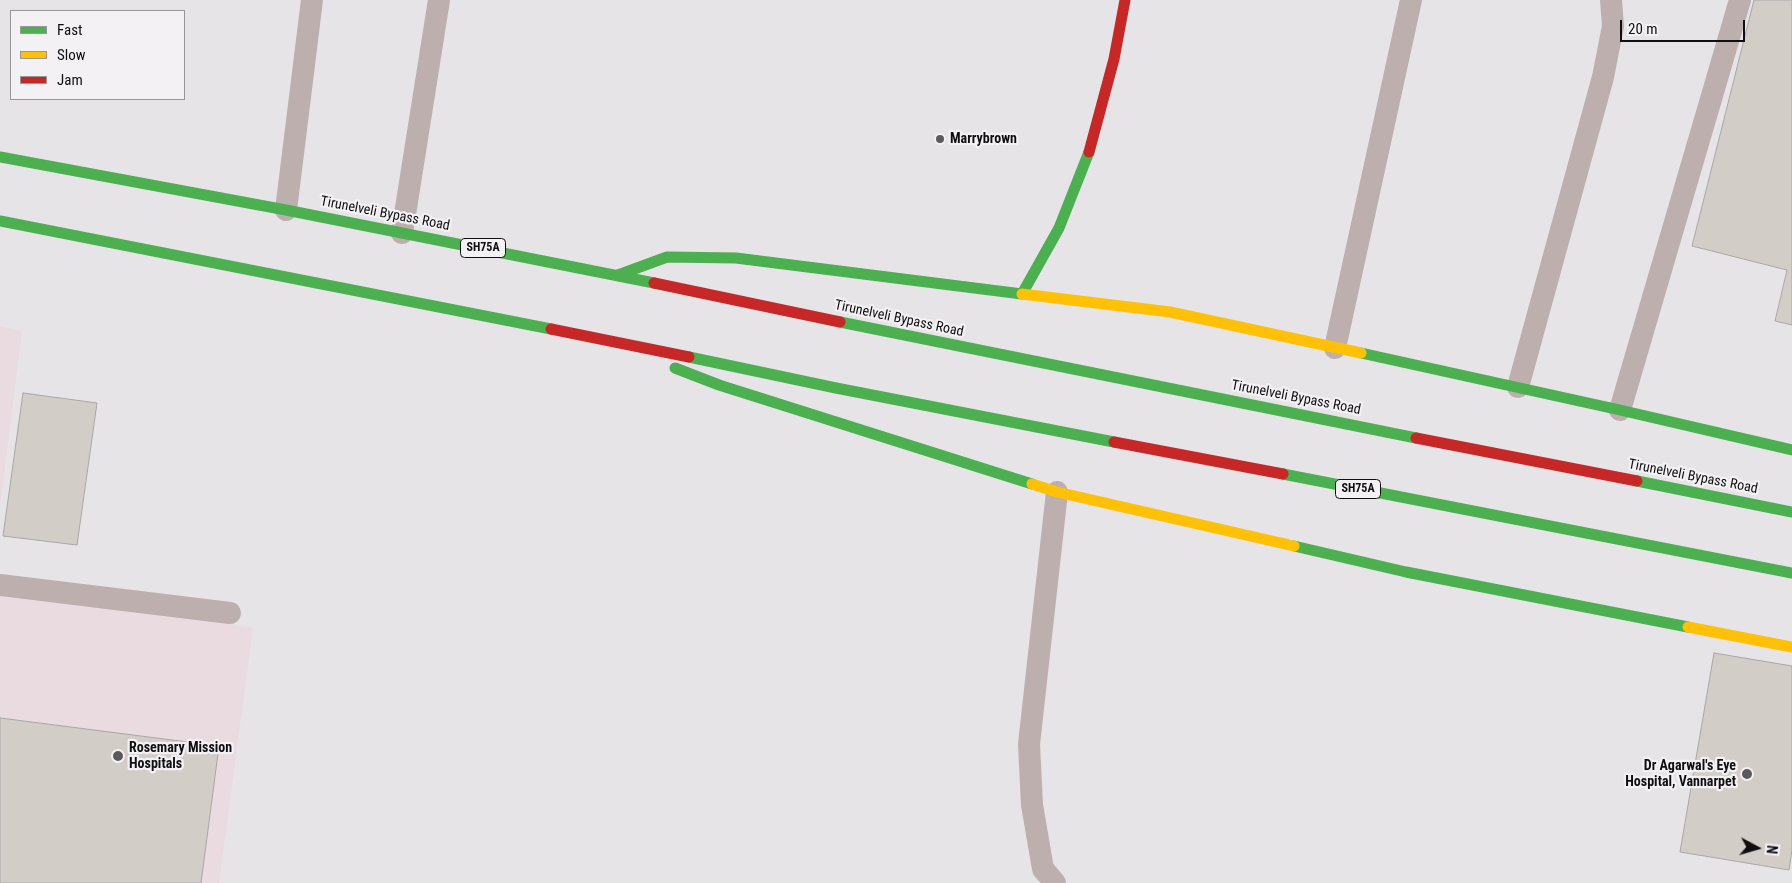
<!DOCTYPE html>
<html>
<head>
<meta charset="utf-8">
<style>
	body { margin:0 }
	#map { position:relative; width:1792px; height:883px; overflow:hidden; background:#e6e4e6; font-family:"Roboto Condensed",sans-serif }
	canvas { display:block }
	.legend { position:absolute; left:10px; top:10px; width:175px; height:90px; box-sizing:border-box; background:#f4f1f5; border:1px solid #989699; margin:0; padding:6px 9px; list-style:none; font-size:15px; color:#0f0e10 }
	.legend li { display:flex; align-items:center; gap:10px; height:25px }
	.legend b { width:25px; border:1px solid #989699 }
	.north { position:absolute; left:1732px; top:823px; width:50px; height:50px; -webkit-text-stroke:4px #f4f1f5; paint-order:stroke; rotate:96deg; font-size:14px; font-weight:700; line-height:20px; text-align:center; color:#0f0e10 }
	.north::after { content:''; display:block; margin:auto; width:18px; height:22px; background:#0f0e10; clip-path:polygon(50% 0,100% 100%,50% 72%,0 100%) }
	.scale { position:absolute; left:1620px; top:20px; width:125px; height:22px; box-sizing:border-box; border:2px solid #0f0e10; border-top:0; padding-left:6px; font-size:15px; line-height:18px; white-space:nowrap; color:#0f0e10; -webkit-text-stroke:4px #f4f1f5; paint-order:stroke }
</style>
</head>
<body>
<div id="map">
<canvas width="1792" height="883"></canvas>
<ul class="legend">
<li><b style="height:6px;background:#4caf50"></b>Fast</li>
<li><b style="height:6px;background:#ffc107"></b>Slow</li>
<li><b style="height:6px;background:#c62828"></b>Jam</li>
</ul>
<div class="north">N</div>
<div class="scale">20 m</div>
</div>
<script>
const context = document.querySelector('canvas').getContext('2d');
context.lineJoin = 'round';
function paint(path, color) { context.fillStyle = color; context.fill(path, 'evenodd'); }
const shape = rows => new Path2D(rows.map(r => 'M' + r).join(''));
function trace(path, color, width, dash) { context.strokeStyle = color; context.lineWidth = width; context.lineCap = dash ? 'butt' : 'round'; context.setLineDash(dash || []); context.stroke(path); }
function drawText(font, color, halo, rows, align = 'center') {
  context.font = font + ' "Roboto Condensed",sans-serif'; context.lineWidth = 4.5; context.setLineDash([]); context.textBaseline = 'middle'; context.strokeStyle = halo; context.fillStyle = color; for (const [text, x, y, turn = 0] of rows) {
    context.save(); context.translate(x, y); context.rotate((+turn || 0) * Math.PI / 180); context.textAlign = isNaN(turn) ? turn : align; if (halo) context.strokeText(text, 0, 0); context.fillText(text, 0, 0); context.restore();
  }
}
paint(shape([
	[0,326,22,331,0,505],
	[0,585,253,628,219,883,0,883]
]), '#e9dbe0');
const building = shape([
	[1754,0,1792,0,1792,325,1775,321,1787,270,1692,246,1754,0],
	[23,393,97,403,77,545,3,536,23,393],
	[1714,653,1792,666,1792,850,1789,870,1680,852,1714,653],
	[0,718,219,746,201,883,0,883,0,718]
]);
paint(building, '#d3cdc8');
trace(building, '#a8a7a7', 1);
trace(shape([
	[286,210,312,0],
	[402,233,439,0],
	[1335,348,1411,0],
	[1518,387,1603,77,1613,26,1611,0],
	[1620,410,1740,0],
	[0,585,230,613],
	[1055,883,1043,869,1032,805,1029,744,1057,492]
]), '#bcafae', 22);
trace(shape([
	[0,157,286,210,654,283],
	[0,221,551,329],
	[618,275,667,257,736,258,1022,294,1059,228,1089,152],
	[840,322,1416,438],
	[1361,353,1620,410,1792,450],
	[689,357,836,388,1114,442],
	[675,368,719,385,1032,484],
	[1283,474,1792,573],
	[1637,481,1792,512],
	[1294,546,1406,572,1688,627]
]), '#4caf50', 11);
trace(shape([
	[1022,294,1170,312,1361,353],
	[1032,484,1057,492,1294,546],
	[1688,627,1792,647]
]), '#ffc107', 11);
trace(shape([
	[1089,152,1114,59,1125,0],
	[654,283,840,322],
	[551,329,689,357],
	[1416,438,1637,481],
	[1114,442,1283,474]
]), '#c62828', 11);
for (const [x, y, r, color] of [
	[940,139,5,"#5a595b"],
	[118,756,6,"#5a595b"],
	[1747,774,6,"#5a595b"]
]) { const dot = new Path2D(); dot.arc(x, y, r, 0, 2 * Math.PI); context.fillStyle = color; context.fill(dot); trace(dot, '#f4f1f5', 2); }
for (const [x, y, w] of [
	[483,248,45],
	[1358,489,45]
]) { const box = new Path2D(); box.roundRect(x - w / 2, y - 9.5, w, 19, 4); context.fillStyle = '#f4f1f5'; context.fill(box); trace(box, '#0f0e10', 1); }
drawText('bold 12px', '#0f0e10', null, [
	["SH75A",483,248],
	["SH75A",1358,489]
]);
drawText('bold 14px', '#0f0e10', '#f4f1f5', [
	["Marrybrown",950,139],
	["Rosemary Mission",129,748],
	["Hospitals",129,764],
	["Dr Agarwal's Eye",1736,766,"right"],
	["Hospital, Vannarpet",1736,782,"right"]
], 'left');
drawText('14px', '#0f0e10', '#f4f1f5', [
	["Tirunelveli Bypass Road",385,214,11],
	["Tirunelveli Bypass Road",899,319,12],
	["Tirunelveli Bypass Road",1296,398,11],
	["Tirunelveli Bypass Road",1693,477,11]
]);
</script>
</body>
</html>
